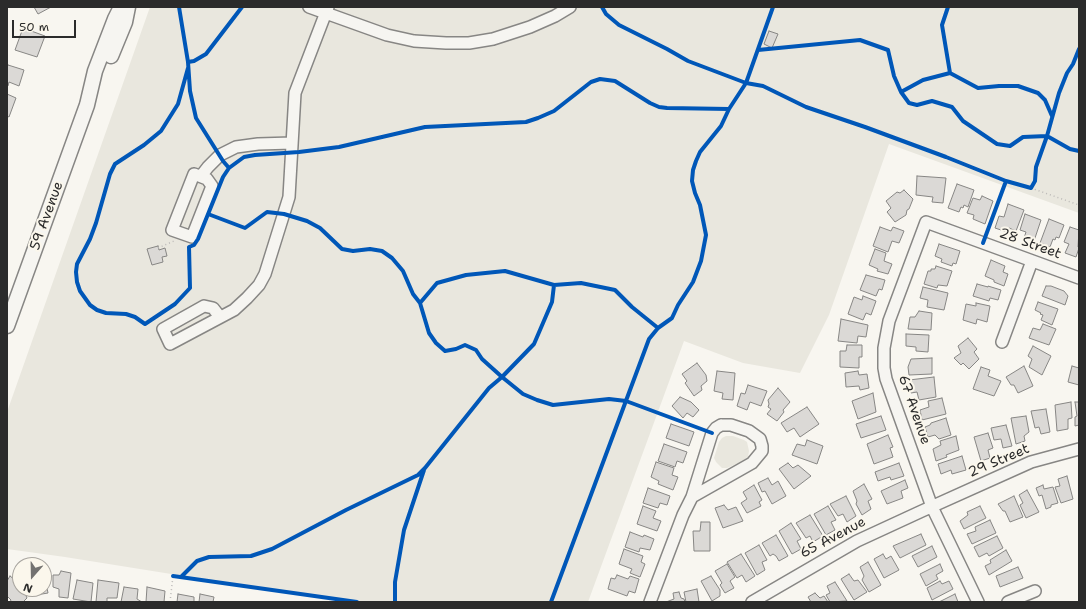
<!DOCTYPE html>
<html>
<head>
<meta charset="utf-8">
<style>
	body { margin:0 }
	#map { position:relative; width:1086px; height:609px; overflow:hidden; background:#f8f6f0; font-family:"Shantell Sans",sans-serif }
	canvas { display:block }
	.frame { position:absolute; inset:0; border:8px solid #2b2b2b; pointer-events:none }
	.north { position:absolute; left:12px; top:557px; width:40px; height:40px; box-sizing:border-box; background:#fbf7ec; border:1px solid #a8a59f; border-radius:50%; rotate:200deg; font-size:11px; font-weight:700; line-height:16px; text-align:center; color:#2b2b2b }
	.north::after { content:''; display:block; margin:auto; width:14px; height:18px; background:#737270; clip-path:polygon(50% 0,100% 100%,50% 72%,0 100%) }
	.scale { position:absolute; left:12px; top:20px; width:64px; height:18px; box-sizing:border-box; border:2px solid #2b2b2b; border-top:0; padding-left:5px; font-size:12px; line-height:14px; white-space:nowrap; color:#2b2b2b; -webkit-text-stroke:3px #fbf7ec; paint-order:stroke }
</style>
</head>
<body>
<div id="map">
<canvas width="1086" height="609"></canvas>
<div class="frame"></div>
<div class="north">N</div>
<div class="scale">50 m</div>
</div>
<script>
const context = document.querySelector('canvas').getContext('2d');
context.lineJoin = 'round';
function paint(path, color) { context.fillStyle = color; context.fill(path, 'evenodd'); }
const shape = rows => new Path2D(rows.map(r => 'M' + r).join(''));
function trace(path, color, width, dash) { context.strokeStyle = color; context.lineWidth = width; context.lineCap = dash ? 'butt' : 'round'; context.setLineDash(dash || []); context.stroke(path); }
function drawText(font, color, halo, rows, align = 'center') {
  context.font = font + ' "Shantell Sans",sans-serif'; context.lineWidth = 4; context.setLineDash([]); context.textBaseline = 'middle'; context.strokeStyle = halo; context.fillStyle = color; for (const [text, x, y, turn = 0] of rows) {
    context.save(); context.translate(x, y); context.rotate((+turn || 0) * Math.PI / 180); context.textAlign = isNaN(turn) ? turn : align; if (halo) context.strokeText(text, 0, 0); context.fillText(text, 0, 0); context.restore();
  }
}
paint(shape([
	[150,7,1079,7,1079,213,889,144,829,315,800,373,743,363,684,341,588,602,346,602,65,557,7,549,7,412],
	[726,436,733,436,744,440,747,442,749,451,748,457,743,461,727,468,722,468,716,462,714,458,719,442,722,438]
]), '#e9e7de');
const building = shape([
	[34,7,51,7,38,14,34,7],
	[23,28,45,36,37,57,15,50,23,28],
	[769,31,778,34,772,48,764,44,769,31],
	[8,65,24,70,19,86,9,82,8,86,7,86,7,68,8,65],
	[7,94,16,98,9,117,7,116,7,94],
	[917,176,946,178,943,203,932,202,933,197,916,195,917,176],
	[957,184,974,190,968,207,964,205,963,208,961,207,959,212,948,208,957,184],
	[904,190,913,199,909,209,907,210,906,215,895,222,887,212,891,208,886,201,897,192,900,193,904,190],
	[982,196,993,201,985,224,973,219,974,215,967,213,973,198,980,200,982,196],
	[1008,204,1024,210,1016,231,1009,228,1007,232,995,228,999,216,1004,217,1008,204],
	[1025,214,1041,220,1034,241,1024,238,1026,232,1020,230,1025,214],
	[1049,219,1064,225,1059,238,1056,237,1055,240,1053,239,1050,247,1040,243,1049,219],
	[880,227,891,231,893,227,904,231,899,243,892,241,888,252,873,246,880,227],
	[1070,227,1079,230,1078,247,1079,248,1076,257,1065,253,1069,244,1064,242,1070,227],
	[939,244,960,251,956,264,953,263,952,266,941,262,942,259,935,256,939,244],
	[158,246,159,250,165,248,167,256,162,257,163,262,152,265,147,249,158,246],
	[875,249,886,253,884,261,892,264,888,274,877,271,878,269,869,265,875,249],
	[991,260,1005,266,1003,272,1008,274,1004,286,994,282,994,280,985,276,991,260],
	[936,266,952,271,947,286,938,285,937,288,924,284,928,271,931,271,931,269,935,269,936,266],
	[866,275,885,280,882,290,879,289,876,296,860,290,866,275],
	[977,284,988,287,988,286,1001,290,998,300,990,298,989,301,973,296,977,284],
	[1046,286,1051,286,1064,291,1068,296,1065,305,1042,296,1046,286],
	[923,287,948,293,944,310,927,307,928,300,920,298,923,287],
	[863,296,876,301,871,315,866,313,863,320,848,314,854,297,862,300,863,296],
	[1038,302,1058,309,1052,325,1041,320,1043,315,1040,314,1041,313,1035,310,1038,302],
	[976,303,990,306,987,322,977,319,976,324,963,320,966,304,976,306,976,303],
	[919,311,932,313,931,330,908,329,910,317,915,317,919,311],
	[841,319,868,325,866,337,858,336,857,343,838,341,841,319],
	[1043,324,1056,329,1049,345,1029,338,1033,328,1040,330,1043,324],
	[906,334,929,335,928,352,916,351,916,347,906,346,906,334],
	[968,338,977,349,974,352,979,359,969,369,963,363,961,365,954,358,961,353,958,346,968,338],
	[847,345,862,345,862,357,859,357,859,368,840,367,840,351,846,351,847,345],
	[1033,346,1051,356,1042,375,1029,367,1032,359,1028,356,1033,346],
	[932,358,932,374,909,375,908,367,911,359,932,358],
	[697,363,706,375,707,381,701,386,702,390,694,396,685,383,687,381,682,374,697,363],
	[1024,366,1033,386,1018,393,1014,385,1011,385,1006,377,1024,366],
	[1072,366,1079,368,1079,385,1068,382,1072,366],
	[981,367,990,370,988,376,1001,381,994,396,973,389,981,367],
	[717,371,735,373,733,400,722,399,723,393,714,391,717,371],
	[858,371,859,375,867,374,869,388,860,390,859,386,846,387,845,373,858,371],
	[934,377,936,397,919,400,917,392,911,393,909,380,934,377],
	[748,385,767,391,761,406,750,402,747,410,737,406,741,393,745,394,748,385],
	[778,388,790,402,783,410,784,412,777,421,767,414,771,409,768,407,769,404,768,400,778,388],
	[873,393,876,412,858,419,852,401,873,393],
	[680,397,691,402,699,410,693,417,687,413,683,418,672,406,680,397],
	[942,398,946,414,922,420,920,410,929,407,928,401,942,398],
	[1071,402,1072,418,1068,419,1068,429,1057,431,1055,405,1071,402],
	[1075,402,1079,402,1079,425,1075,426,1075,417,1077,416,1075,402],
	[807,407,819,424,800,437,794,428,787,432,781,423,807,407],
	[1046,409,1050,432,1041,434,1039,427,1035,428,1031,411,1046,409],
	[881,416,886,430,861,438,856,424,881,416],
	[1026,416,1029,432,1024,436,1025,441,1016,444,1011,418,1026,416],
	[946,418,951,435,939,439,935,435,928,437,925,427,930,425,931,423,946,418],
	[671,424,694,432,689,446,666,438,671,424],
	[1006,425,1012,446,1003,448,1001,439,994,440,991,428,1006,425],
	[988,433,993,448,988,450,990,458,981,461,974,437,988,433],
	[888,435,893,447,890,448,893,457,874,464,867,444,888,435],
	[956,436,959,450,946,455,947,457,936,461,933,449,941,445,940,441,956,436],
	[807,440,823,446,817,464,792,455,797,444,805,446,807,440],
	[664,444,687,452,683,463,677,461,675,467,658,461,664,444],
	[962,456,966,470,952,474,951,470,941,474,938,464,962,456],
	[656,462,674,468,672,475,678,477,673,490,658,484,659,481,651,477,656,462],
	[788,463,793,468,798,465,811,476,794,489,779,469,788,463],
	[899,463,904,476,891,480,890,477,878,481,875,472,899,463],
	[1067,476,1073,499,1061,503,1055,487,1060,486,1058,479,1067,476],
	[768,478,772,485,778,481,786,496,772,504,765,491,762,492,758,483,768,478],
	[905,480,908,488,901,491,903,498,887,504,881,491,905,480],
	[864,484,872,499,868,501,871,509,862,515,856,504,857,501,853,491,864,484],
	[754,485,762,500,759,502,761,506,747,513,741,503,747,499,743,492,754,485],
	[1043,485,1044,489,1053,487,1058,503,1051,505,1051,507,1046,509,1042,495,1039,496,1036,488,1043,485],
	[648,488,670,496,667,505,660,503,658,508,643,503,648,488],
	[1027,490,1039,512,1026,518,1020,505,1023,503,1019,495,1027,490],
	[846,496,856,516,847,522,843,514,838,516,830,504,846,496],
	[1014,496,1023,517,1010,522,1005,511,1003,511,998,504,1014,496],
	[724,505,728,510,736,507,743,521,723,528,715,508,724,505],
	[643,506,656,511,653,518,661,521,657,531,637,524,643,506],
	[828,506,836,520,831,522,835,530,826,535,814,514,828,506],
	[980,506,986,518,964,529,960,521,968,515,967,512,980,506],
	[810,515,823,536,813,542,810,536,806,538,796,523,810,515],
	[990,520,996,533,972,544,967,534,976,531,975,527,990,520],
	[701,522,710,522,710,551,694,551,693,531,700,531,701,522],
	[791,523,801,539,797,541,801,549,792,554,779,531,791,523],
	[630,532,643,537,644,535,654,539,650,550,640,548,639,552,625,547,630,532],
	[921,534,926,545,900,558,893,546,921,534],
	[776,535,788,556,779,561,776,556,773,554,770,556,762,543,776,535],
	[997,536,1003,548,989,556,987,553,979,557,974,547,997,536],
	[759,545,767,560,762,562,765,570,757,575,745,553,759,545],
	[932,546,937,557,918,567,912,556,932,546],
	[624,549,643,556,641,562,645,564,640,577,630,573,632,569,619,564,624,549],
	[1006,550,1012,561,989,575,985,566,991,563,990,560,1006,550],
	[741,554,755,576,746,582,742,575,737,578,727,562,741,554],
	[883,554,886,559,891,556,899,570,884,578,874,559,883,554],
	[868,562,881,585,869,592,862,580,864,576,860,567,868,562],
	[727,564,735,577,730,581,734,588,725,593,720,585,722,583,715,571,727,564],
	[940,564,943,571,936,575,938,579,926,586,920,574,940,564],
	[1018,567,1023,578,1000,587,996,576,1018,567],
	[61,571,71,573,68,598,59,597,59,589,53,587,53,575,59,575,61,571],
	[44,573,48,593,36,595,35,591,28,589,44,589,44,573],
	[849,574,854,581,858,580,867,592,854,600,841,579,849,574],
	[617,575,628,579,630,576,639,579,635,593,629,591,627,596,608,589,611,578,615,579,617,575],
	[10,576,20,584,20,589,23,589,27,598,23,602,10,602,11,600,7,596,7,581,10,576],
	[711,576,720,590,720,596,712,601,701,581,711,576],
	[77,580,93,583,91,602,73,599,77,580],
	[98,580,119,583,117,598,107,598,107,602,96,602,98,580],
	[940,581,942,584,949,581,953,589,932,600,927,588,940,581],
	[835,582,847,601,830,602,826,595,830,593,827,586,835,582],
	[124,587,138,589,137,599,142,602,121,602,124,587],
	[147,587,165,591,164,602,146,602,147,587],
	[697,589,699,602,686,602,684,592,697,589],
	[679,592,681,598,684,599,685,602,666,602,674,599,673,593,679,592],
	[815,593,820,598,824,596,828,602,811,602,808,597,815,593],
	[178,594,194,597,194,602,177,602,178,594],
	[200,594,214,597,213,602,199,602,200,594],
	[955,594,958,602,939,602,955,594]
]);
paint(building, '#dbd9d6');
trace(building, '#878684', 1);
const minor = shape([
	[309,7,387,35,414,41,446,43,469,43,493,39,530,27,555,16,570,7],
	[194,174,207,179,212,186,192,237,172,230,194,174],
	[201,176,208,167,220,155,236,147,258,144,292,143],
	[220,317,213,308,204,306,163,329,170,344,234,310,247,298,259,285,265,274,289,197,295,93,328,7],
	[1002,342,1032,261],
	[721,425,731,425,749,431,760,439,762,446,762,451,752,463,692,497,712,433,716,428,721,425],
	[650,602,683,515,692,497],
	[752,602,857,541,922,511,1031,462,1079,449],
	[978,602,932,507,886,379,884,368,884,348,889,321,926,222,1079,278],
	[1008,602,1035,591]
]);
const major = shape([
	[111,56,125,22,128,7],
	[7,326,87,105,95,71,115,19,121,7]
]);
trace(minor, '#878684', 14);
trace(major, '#878684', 17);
trace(shape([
	[1031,188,1079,205],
	[158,248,174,241],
	[170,602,173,576]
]), '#bcbab8', 1.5, [1, 3]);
trace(minor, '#f6f5f1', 11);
trace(major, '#f6f5f1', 14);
trace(shape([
	[179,7,188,62,190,91,196,118,223,161,229,168,223,177,198,239,194,245,189,247,190,288,175,304,145,324,135,317,126,314,106,313,97,310,90,305,80,291,77,282,76,272,77,264,90,239,96,223,110,174,115,164,144,145,161,131,178,104,188,68],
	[602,7,606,14,619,25,667,49,688,61,746,83,763,86,806,107,865,127,946,157,1006,181,1031,188,1035,181,1036,167,1047,136,1059,93,1067,73,1073,64,1079,49],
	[948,7,942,25,950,73,978,88,999,86,1018,86,1038,93,1045,100,1052,116],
	[758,50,860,40,888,50,894,76,901,92,923,80,950,73],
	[188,62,194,61,206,54,242,7],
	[901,92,909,103,917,105,932,101,952,107,963,121,997,144,1010,146,1023,137,1047,136,1070,149,1079,151],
	[229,168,244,157,255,155,299,152,339,147,425,127,526,122,538,118,554,111,591,82,600,79,615,81,650,103,659,107,667,108,729,109,746,83,773,7],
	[208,214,245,228,267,212,284,214,307,221,320,228,342,249,353,251,370,249,382,251,392,258,403,271,413,294,420,303,429,333,436,343,445,351,456,349,465,345,476,350,482,359,502,377,523,394,537,400,553,405,609,399,626,401,712,433],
	[983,243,1006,181],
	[420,303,437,283,466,275,505,271,554,285],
	[173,576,357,602],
	[181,577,197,561,209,557,251,556,272,549,346,510,418,475,425,468,489,388,502,377,534,344,552,302,554,285,581,283,615,290,632,307,658,328],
	[395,602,395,582,404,530,424,470],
	[551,602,649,339,658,328,672,318,678,305,693,282,701,261,706,235,700,205,695,193,692,181,693,170,696,161,700,152,721,126,729,109]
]), '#0057b8', 4);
drawText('14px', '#2b2b2b', '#fbf7ec', [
	["59 Avenue",47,216,-70],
	["28 Street",1030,244,20],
	["67 Avenue",914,410,71],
	["29 Street",999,461,-23],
	["65 Avenue",833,538,-28]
]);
</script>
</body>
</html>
